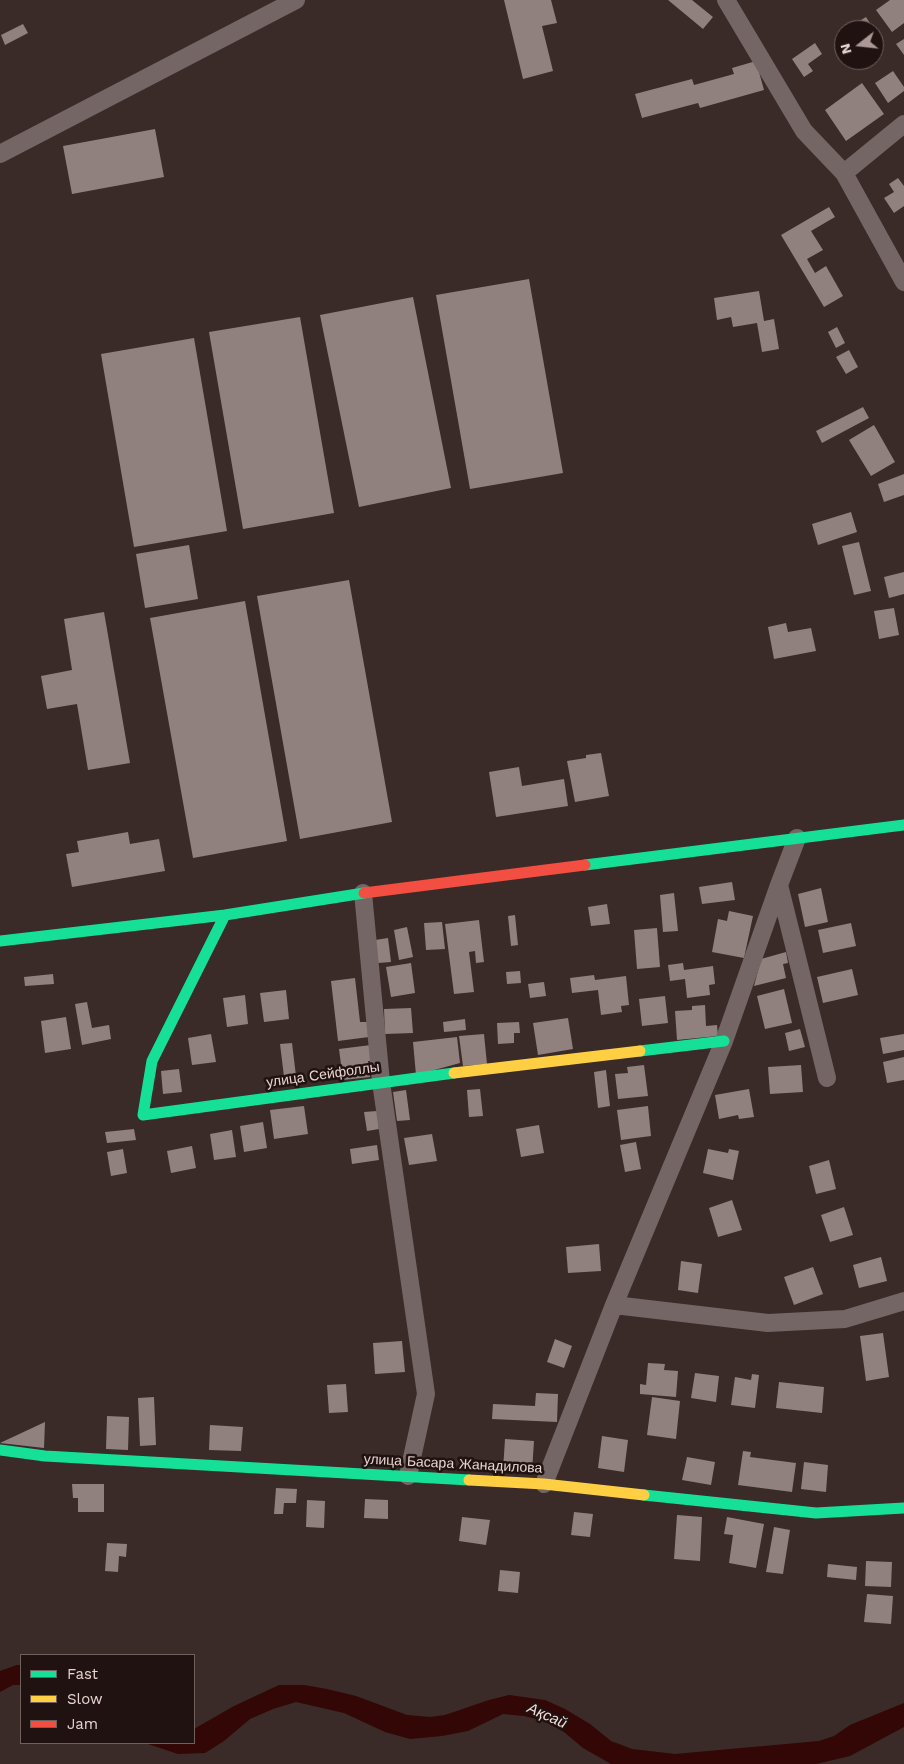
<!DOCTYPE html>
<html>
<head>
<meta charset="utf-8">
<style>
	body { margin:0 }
	#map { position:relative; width:904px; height:1764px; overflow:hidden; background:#3a2a28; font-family:"Work Sans",sans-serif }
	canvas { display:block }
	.legend { position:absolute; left:20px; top:1654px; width:175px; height:90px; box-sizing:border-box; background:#1f1210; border:1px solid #70605d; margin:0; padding:6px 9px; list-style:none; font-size:15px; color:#e9d4d1 }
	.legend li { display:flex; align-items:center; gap:10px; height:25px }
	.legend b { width:25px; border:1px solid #70605d }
	.north { position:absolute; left:834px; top:20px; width:50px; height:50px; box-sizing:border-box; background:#1f1210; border:1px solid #70605d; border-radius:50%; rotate:254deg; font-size:14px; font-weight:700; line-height:20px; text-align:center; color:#e9d4d1 }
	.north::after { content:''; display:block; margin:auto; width:18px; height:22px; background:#ac9896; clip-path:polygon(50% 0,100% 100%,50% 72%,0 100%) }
</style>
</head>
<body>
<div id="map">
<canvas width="904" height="1764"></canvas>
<ul class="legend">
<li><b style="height:6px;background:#16e098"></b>Fast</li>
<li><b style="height:6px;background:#ffcf43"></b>Slow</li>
<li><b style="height:6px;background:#f24e42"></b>Jam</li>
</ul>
<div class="north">N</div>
</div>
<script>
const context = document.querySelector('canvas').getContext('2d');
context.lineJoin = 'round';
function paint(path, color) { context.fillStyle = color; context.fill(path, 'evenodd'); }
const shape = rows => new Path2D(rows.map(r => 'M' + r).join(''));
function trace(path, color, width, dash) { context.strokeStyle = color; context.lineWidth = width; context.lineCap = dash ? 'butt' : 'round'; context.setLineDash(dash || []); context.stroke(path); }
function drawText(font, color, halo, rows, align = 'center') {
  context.font = font + ' "Work Sans",sans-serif'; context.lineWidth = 5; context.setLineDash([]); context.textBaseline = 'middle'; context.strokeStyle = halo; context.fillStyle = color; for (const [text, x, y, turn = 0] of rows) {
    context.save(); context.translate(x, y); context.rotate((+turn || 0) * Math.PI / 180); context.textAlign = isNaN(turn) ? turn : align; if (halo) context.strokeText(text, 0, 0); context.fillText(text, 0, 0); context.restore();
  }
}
paint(shape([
	[17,1665,21,1665,21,1685,13,1685,0,1692,0,1671],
	[279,1685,304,1685,327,1689,356,1696,407,1715,430,1717,445,1715,489,1700,509,1695,545,1700,565,1709,590,1724,611,1741,632,1749,675,1754,819,1741,834,1736,850,1725,904,1703,904,1727,850,1756,816,1764,611,1764,583,1748,564,1732,544,1721,524,1716,503,1714,468,1731,442,1736,410,1739,385,1732,344,1713,296,1702,273,1709,250,1719,224,1741,205,1753,178,1754,145,1743,194,1743,194,1729,234,1706]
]), '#320705');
paint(shape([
	[504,0,551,0,557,23,542,26,553,71,523,79],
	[668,0,692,0,713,17,703,29],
	[890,0,904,0,904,23,892,32,876,10],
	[866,17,879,38,874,41,874,30,849,30,848,28],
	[23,24,28,33,5,45,1,35],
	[904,39,904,55,896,44],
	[815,43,822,54,808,64,813,71,804,77,792,59],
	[756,61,764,90,700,108,698,103,642,118,635,94,692,79,694,85,734,74,732,68],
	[893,71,904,87,904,91,888,103,875,83],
	[862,83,884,114,846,141,825,110],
	[155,129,164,177,72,194,63,146],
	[898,178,904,186,904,206,894,213,884,198,894,192,889,184],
	[829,207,835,217,811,231,823,250,807,259,815,273,826,266,843,296,824,307,781,235],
	[529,279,563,473,470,489,436,295],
	[759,291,764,321,774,319,779,349,762,352,757,323,733,327,731,317,717,320,714,298],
	[413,297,451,488,359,507,320,315],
	[300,317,334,513,243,529,209,332],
	[837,327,845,343,836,348,828,332],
	[194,338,227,531,134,547,101,354],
	[849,350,858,367,846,374,836,357],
	[863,407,869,418,822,443,816,431],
	[874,425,895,462,871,476,849,440],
	[904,474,904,495,884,502,878,484],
	[851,512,857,532,818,545,812,524],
	[859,542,871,591,854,595,842,546],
	[189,545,198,599,145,608,136,554],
	[904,572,904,594,889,598,884,577],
	[349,580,392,822,300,839,257,596],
	[245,601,287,841,193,858,150,618],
	[894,608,899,635,879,639,874,611],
	[104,612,130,763,88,770,77,704,47,709,41,676,72,670,64,619],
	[786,623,788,632,811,628,816,651,774,659,768,627],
	[601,753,609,796,575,802,567,761,586,758,586,755],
	[519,767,522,786,564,779,568,806,496,817,489,772],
	[128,832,130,844,159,839,165,871,72,887,66,854,79,852,77,841],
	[732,882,735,900,702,904,699,887],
	[821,888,828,922,805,927,798,894],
	[674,893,678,931,663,932,660,895],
	[607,904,610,924,591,926,588,907],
	[729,911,753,916,744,958,712,952,718,919,727,921],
	[515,915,518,945,511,946,508,916],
	[479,920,484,962,476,963,475,951,469,952,474,992,454,994,445,924],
	[442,922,445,949,426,950,424,923],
	[851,923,856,946,823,953,818,930],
	[407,927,413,957,399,960,394,930],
	[657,928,660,967,637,969,634,930],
	[388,938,391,962,378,963,375,940],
	[786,952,788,963,783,964,786,978,754,986,761,959],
	[411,963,415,993,391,997,386,967],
	[683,963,684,970,713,966,715,984,709,985,710,995,687,998,685,979,670,981,668,965],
	[852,969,858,995,823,1003,817,977],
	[520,971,521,983,507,984,506,972],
	[53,974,54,984,25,986,24,977],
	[594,975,595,980,626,976,629,1005,621,1006,622,1012,601,1015,598,990,572,993,570,978],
	[355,978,360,1022,367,1022,369,1037,338,1041,331,981],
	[544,982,546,996,530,998,528,984],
	[784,989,792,1023,765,1029,757,996],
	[286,990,289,1019,264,1022,260,993],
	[245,995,248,1024,227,1027,223,998],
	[665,996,668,1023,642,1026,639,999],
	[87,1002,92,1028,109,1025,111,1039,82,1045,75,1004],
	[705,1005,706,1026,717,1025,718,1036,677,1040,675,1011,692,1010,692,1006],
	[411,1008,413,1033,385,1034,384,1009],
	[66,1017,71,1049,45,1053,41,1021],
	[568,1018,573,1049,538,1055,533,1023],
	[465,1019,466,1030,444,1032,443,1022],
	[519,1022,520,1033,514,1033,514,1043,498,1044,497,1023],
	[800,1029,805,1047,789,1051,785,1033],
	[211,1034,216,1062,192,1065,188,1038],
	[484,1034,487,1064,463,1066,459,1036],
	[904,1034,904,1050,883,1054,880,1038],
	[457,1037,460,1063,416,1075,413,1042],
	[292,1043,297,1084,285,1085,280,1044],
	[371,1045,372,1061,368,1061,370,1077,343,1080,339,1049],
	[904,1057,904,1080,887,1083,883,1062],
	[644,1065,648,1096,618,1099,615,1074,628,1073,627,1067],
	[801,1065,803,1092,770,1094,768,1067],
	[179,1069,182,1092,163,1094,161,1071],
	[606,1070,610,1106,598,1108,594,1072],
	[480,1089,483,1116,469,1117,467,1090],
	[749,1089,754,1117,739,1119,738,1115,719,1119,715,1095],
	[406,1090,410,1120,397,1121,393,1092],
	[304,1106,308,1134,274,1139,270,1110],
	[648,1106,651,1136,621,1140,617,1110],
	[377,1111,379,1129,367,1131,364,1112],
	[263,1122,267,1148,244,1152,240,1126],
	[539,1125,544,1153,521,1157,516,1129],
	[134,1129,136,1140,107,1143,105,1132],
	[232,1130,236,1157,214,1160,210,1134],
	[432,1134,437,1161,409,1165,404,1138],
	[636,1142,641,1169,625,1172,620,1145],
	[377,1145,379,1160,352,1164,350,1149],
	[192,1146,196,1168,171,1173,167,1151],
	[123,1149,127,1173,111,1176,107,1152],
	[708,1149,728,1153,729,1149,739,1151,733,1180,703,1173],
	[829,1160,836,1189,816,1194,809,1166],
	[732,1200,742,1230,718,1237,709,1208],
	[844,1207,853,1235,830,1242,821,1215],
	[599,1244,601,1271,568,1273,566,1247],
	[881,1257,887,1281,859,1288,853,1265],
	[681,1261,702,1264,698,1293,678,1290],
	[813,1267,823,1294,794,1305,784,1277],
	[883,1333,889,1377,866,1381,860,1336],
	[555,1339,572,1346,564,1368,547,1362],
	[402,1341,405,1372,375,1374,373,1343],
	[648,1363,665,1364,664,1370,678,1371,676,1397,640,1394,640,1384,646,1385],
	[695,1373,719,1376,716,1402,691,1398],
	[752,1374,759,1375,755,1408,731,1405,735,1377,751,1380],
	[779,1382,824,1387,822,1413,776,1408],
	[346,1384,348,1412,329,1413,327,1385],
	[536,1393,558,1394,557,1422,492,1419,493,1404,535,1406],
	[154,1397,156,1445,140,1446,138,1398],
	[652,1397,680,1401,676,1439,647,1435],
	[107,1416,129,1417,128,1450,106,1449],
	[45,1422,44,1448,0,1443],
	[210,1425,243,1427,241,1451,209,1450],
	[602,1436,628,1440,624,1472,598,1468],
	[505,1439,534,1441,532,1472,503,1470],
	[743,1451,751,1452,750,1457,796,1463,792,1492,738,1485],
	[687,1457,715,1462,711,1485,682,1480],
	[804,1462,828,1465,826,1492,801,1489],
	[72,1484,104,1484,104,1512,78,1512,78,1498,73,1498],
	[276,1488,297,1489,296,1503,284,1503,283,1514,274,1514],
	[365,1499,388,1500,388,1519,364,1518],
	[307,1500,325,1501,324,1528,306,1527],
	[574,1512,593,1514,590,1537,571,1535],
	[677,1515,702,1517,700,1561,674,1559],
	[462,1517,490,1520,486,1545,459,1541],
	[727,1517,764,1524,756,1568,729,1563,733,1535,724,1534],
	[774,1527,790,1530,783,1574,766,1572],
	[107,1543,127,1544,126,1557,119,1556,118,1572,105,1571],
	[866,1561,892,1562,891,1587,865,1586],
	[828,1564,857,1567,856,1580,827,1577],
	[500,1570,520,1572,518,1593,498,1591],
	[867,1594,893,1596,891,1624,864,1622]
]), '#90817f');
trace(shape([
	[726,0,804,131,844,173,904,282],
	[0,154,296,0],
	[844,173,904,124],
	[779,885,827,1078],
	[363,893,381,1082,426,1394,408,1476],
	[614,1305,768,1323,845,1319,904,1301],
	[544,1484,614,1305,724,1041,779,885,797,838]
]), '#736664', 18);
trace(shape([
	[585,865,904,825],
	[225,915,152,1061,143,1115,454,1073],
	[0,941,225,915,364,893],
	[640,1051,724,1041],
	[0,1450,45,1456,469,1480],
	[644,1495,816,1513,904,1508]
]), '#16e098', 11);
trace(shape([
	[454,1073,640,1051],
	[469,1480,544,1484,644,1495]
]), '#ffcf43', 11);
trace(shape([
	[364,893,585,865]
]), '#f24e42', 11);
drawText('14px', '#e9d4d1', '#1f1210', [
	["улица Сейфоллы",323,1075,-8],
	["улица Басара Жанадилова",453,1464,3]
]);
drawText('italic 15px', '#f3ddda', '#1f1210', [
	["Ақсай",547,1716,24]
]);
</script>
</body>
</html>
